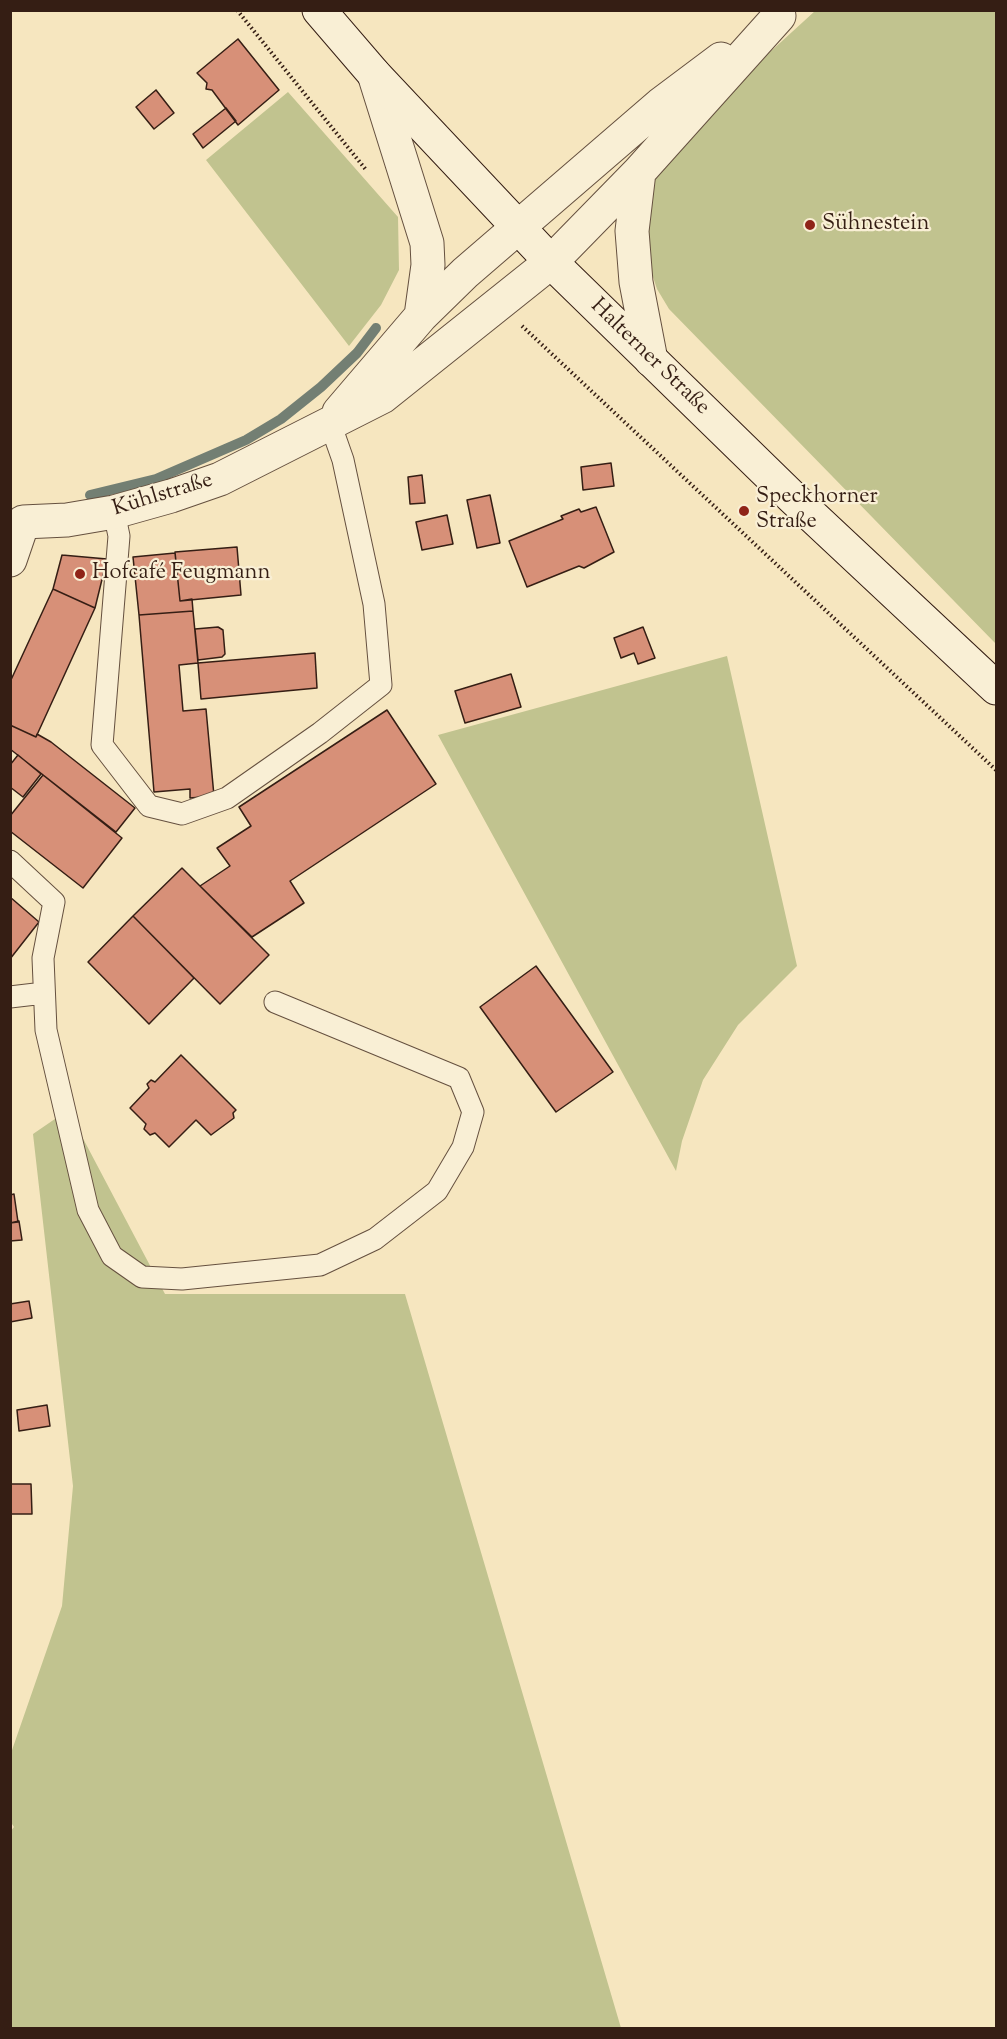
<!DOCTYPE html>
<html>
<head>
<meta charset="utf-8">
<style>
	body { margin:0 }
	#map { position:relative; width:1007px; height:2039px; overflow:hidden; background:#f6e6bf; font-family:"Sorts Mill Goudy",serif }
	canvas { display:block }
	.frame { position:absolute; inset:0; border:12px solid #351e14; pointer-events:none }
</style>
</head>
<body>
<div id="map">
<canvas width="1007" height="2039"></canvas>
<div class="frame"></div>
</div>
<script>
const context = document.querySelector('canvas').getContext('2d');
context.lineJoin = 'round';
function paint(path, color) { context.fillStyle = color; context.fill(path, 'evenodd'); }
const shape = rows => new Path2D(rows.map(r => 'M' + r).join(''));
function trace(path, color, width, dash) { context.strokeStyle = color; context.lineWidth = width; context.lineCap = dash ? 'butt' : 'round'; context.setLineDash(dash || []); context.stroke(path); }
function drawText(font, color, halo, rows, align = 'center') {
  context.font = font + ' "Sorts Mill Goudy",serif'; context.lineWidth = 4.5; context.setLineDash([]); context.textBaseline = 'middle'; context.strokeStyle = halo; context.fillStyle = color; for (const [text, x, y, turn = 0] of rows) {
    context.save(); context.translate(x, y); context.rotate((+turn || 0) * Math.PI / 180); context.textAlign = isNaN(turn) ? turn : align; if (halo) context.strokeText(text, 0, 0); context.fillText(text, 0, 0); context.restore();
  }
}
paint(shape([
	[815,11,996,11,996,644,669,309,657,289,651,271,645,248,649,192,660,167,758,63],
	[288,92,398,217,399,270,381,305,349,346,206,160],
	[727,656,797,966,738,1025,703,1080,682,1141,676,1171,438,735],
	[68,1110,165,1294,405,1294,621,2028,11,2028,10,1832,14,1827,10,1821,11,1753,62,1606,73,1486,33,1134]
]), '#c1c38f');
trace(shape([
	[90,495,156,479,246,440,281,419,321,387,357,353,376,328]
]), '#737f73', 10);
const building = shape([
	[238,39,279,90,238,125,212,90,206,89,207,83,197,73,238,39],
	[156,90,174,113,154,129,136,107,156,90],
	[226,108,236,121,203,148,193,134,226,108],
	[611,463,614,486,583,490,581,467,611,463],
	[422,475,425,503,410,504,408,477,422,475],
	[490,495,500,543,477,548,467,500,490,495],
	[596,507,614,552,584,568,579,566,527,587,509,541,563,519,561,516,579,509,581,512,596,507],
	[447,515,453,544,422,550,416,522,447,515],
	[237,547,241,595,180,601,175,552,237,547],
	[175,553,180,601,192,599,193,611,139,615,133,557,175,553],
	[62,555,107,559,95,608,53,589,62,555],
	[53,589,95,608,36,737,10,725,10,682,53,589],
	[193,611,198,663,179,665,183,711,206,709,214,796,190,798,190,789,154,792,139,615,193,611],
	[218,627,223,630,225,654,222,657,198,660,195,629,218,627],
	[643,627,655,658,638,664,634,653,621,658,614,638,643,627],
	[315,653,317,688,201,699,198,663,315,653],
	[511,674,521,707,465,723,455,691,511,674],
	[387,710,436,784,290,881,304,903,252,937,200,886,230,866,217,848,251,826,239,807,387,710],
	[10,725,36,737,37,734,51,742,135,808,116,832,10,749,10,725],
	[18,755,41,774,23,797,10,787,10,765,18,755],
	[43,775,122,838,83,888,10,831,10,816,43,775],
	[182,868,269,955,220,1004,133,916,182,868],
	[10,897,39,922,10,959,10,897],
	[133,916,194,978,149,1024,88,962,133,916],
	[536,966,613,1072,556,1112,480,1007,536,966],
	[181,1055,236,1110,233,1113,234,1118,211,1135,196,1120,169,1147,155,1133,150,1135,144,1129,146,1124,130,1108,149,1088,147,1084,151,1080,155,1082,181,1055],
	[14,1194,18,1222,10,1223,10,1195,14,1194],
	[19,1221,22,1240,10,1241,10,1223,19,1221],
	[29,1301,32,1318,10,1322,10,1304,29,1301],
	[47,1405,50,1426,19,1431,17,1410,47,1405],
	[10,1484,31,1484,32,1514,10,1514,10,1484]
]);
paint(building, '#d79078');
trace(building, '#351e14', 1.5);
const service = shape([
	[114,512,119,536,102,745,149,806,182,814,227,798,320,733,381,685,374,604,343,460,330,423],
	[10,861,54,902,43,958,46,1030,88,1210,112,1256,142,1277,182,1279,320,1265,375,1239,437,1191,463,1147,473,1112,459,1078,275,1002],
	[10,997,44,993]
]);
const minor = shape([
	[374,74,427,243,428,265,421,316],
	[639,172,632,231,636,282,651,360],
	[339,412,421,316,465,273,661,104,721,59],
	[10,560,23,522,67,520,114,512,171,496,220,479,382,397,551,262,639,172,779,16]
]);
const secondary = shape([
	[319,10,374,74,551,262,793,498,996,688]
]);
trace(service, '#65503f', 23);
trace(minor, '#65503f', 35);
trace(secondary, '#351e14', 35);
trace(shape([
	[237,10,367,171],
	[522,326,996,770]
]), '#351e14', 4, [1.5, 3]);
trace(service, '#f9efd5', 21);
trace(minor, '#f9efd5', 33);
trace(secondary, '#f9efd5', 33);
for (const [x, y, r, color] of [
	[810,225,6,"#8f2418"],
	[744,511,6,"#8f2418"],
	[80,574,6,"#8f2418"]
]) { const dot = new Path2D(); dot.arc(x, y, r, 0, 2 * Math.PI); context.fillStyle = color; context.fill(dot); trace(dot, '#f9efd5', 2); }
drawText('22px', '#351e14', '#f9efd5', [
	["Sühnestein",822,225],
	["Speckhorner",756,498],
	["Straße",756,523],
	["Hofcafé Feugmann",92,574]
], 'left');
drawText('22px', '#351e14', '#f9efd5', [
	["Halterner Straße",649,358,44],
	["Kühlstraße",163,496,-17]
]);
</script>
</body>
</html>
